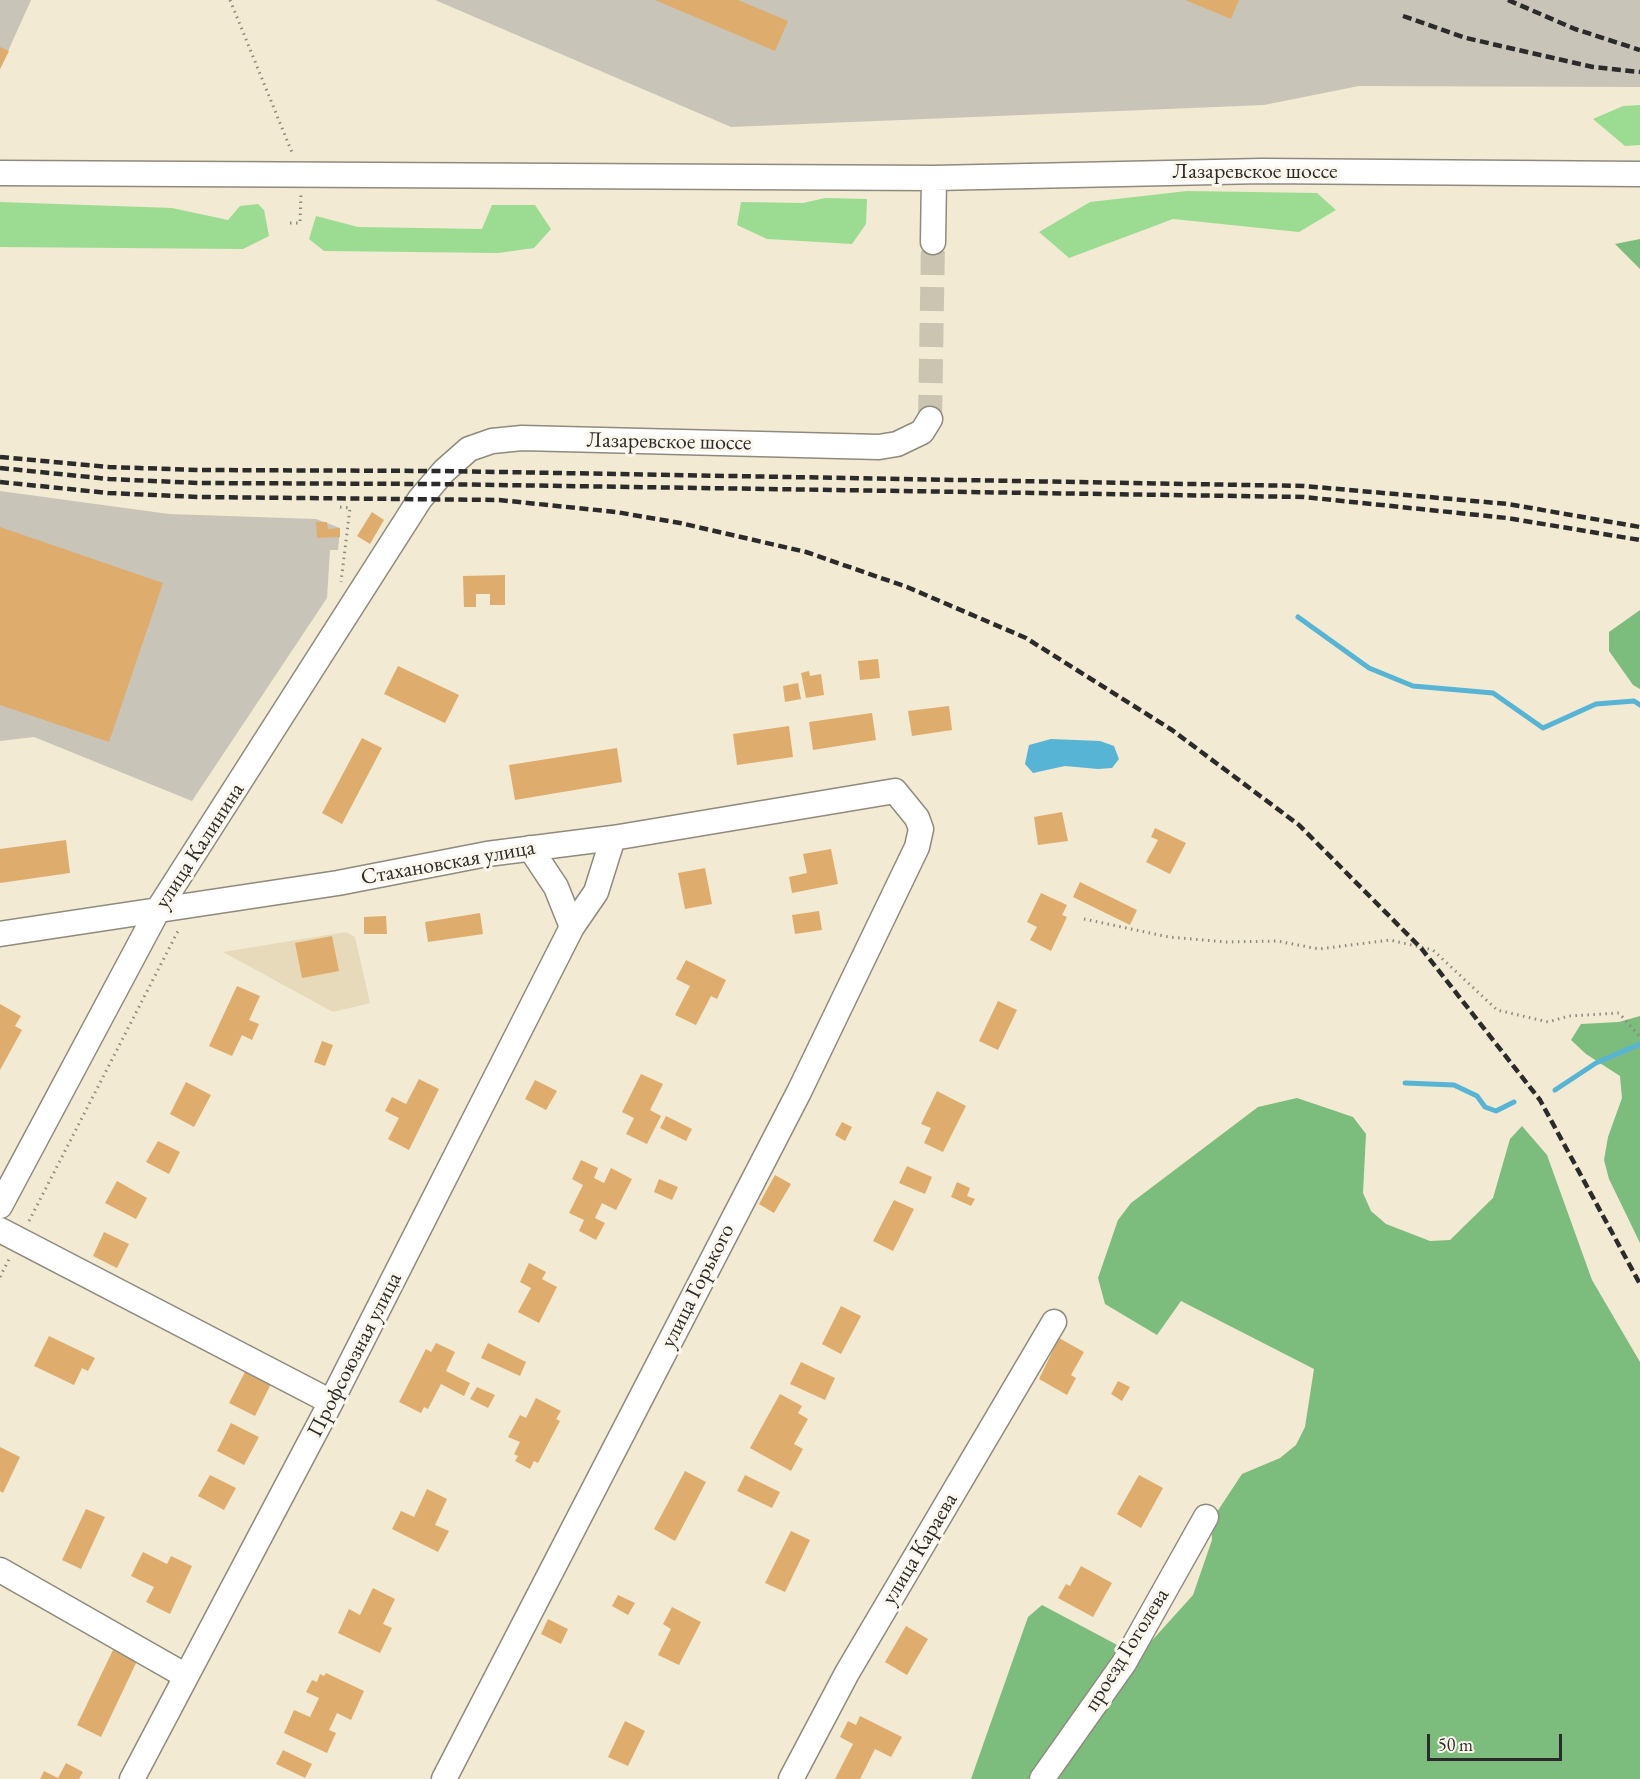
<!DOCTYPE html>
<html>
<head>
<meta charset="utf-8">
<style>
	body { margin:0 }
	#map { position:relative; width:1640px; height:1779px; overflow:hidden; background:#f2ead2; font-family:"EB Garamond",serif }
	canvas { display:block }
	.scale { position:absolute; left:1427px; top:1734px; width:135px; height:27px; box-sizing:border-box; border:3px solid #2b2b2b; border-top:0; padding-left:8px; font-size:18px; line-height:21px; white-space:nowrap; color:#2b2b2b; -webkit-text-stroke:4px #fbf7ec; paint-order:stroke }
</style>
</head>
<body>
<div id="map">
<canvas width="1640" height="1779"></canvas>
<div class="scale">50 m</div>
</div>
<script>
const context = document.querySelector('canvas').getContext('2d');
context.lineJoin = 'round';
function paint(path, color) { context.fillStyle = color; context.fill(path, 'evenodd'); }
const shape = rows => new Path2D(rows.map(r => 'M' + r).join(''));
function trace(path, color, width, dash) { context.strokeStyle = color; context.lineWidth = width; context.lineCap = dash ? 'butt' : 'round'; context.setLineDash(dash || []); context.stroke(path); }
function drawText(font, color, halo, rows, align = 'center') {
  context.font = font + ' "EB Garamond",serif'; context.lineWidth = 6; context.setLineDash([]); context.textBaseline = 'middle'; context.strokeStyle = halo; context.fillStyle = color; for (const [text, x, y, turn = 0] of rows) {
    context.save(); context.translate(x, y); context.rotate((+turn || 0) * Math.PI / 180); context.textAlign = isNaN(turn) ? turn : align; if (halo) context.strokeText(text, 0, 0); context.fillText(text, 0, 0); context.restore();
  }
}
paint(shape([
	[346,932,355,937,370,1003,333,1012,223,952]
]), '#e7daba');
paint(shape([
	[0,0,31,0,0,69],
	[435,0,1640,0,1640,87,1359,86,1264,105,731,127],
	[0,491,169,514,316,519,340,528,338,550,330,550,327,598,192,801,34,737,0,741]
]), '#c8c4b8');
paint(shape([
	[1640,105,1640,145,1625,146,1593,119,1623,106],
	[1187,191,1317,193,1336,210,1299,232,1173,219,1069,258,1039,232,1090,202],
	[825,198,867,199,866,224,852,244,767,239,737,225,741,202,803,203],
	[0,202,172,208,228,220,240,206,258,204,264,210,269,236,243,249,0,247],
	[492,205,535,205,551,229,534,248,498,253,324,251,309,239,316,216,358,227,482,229]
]), '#9bdc92');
paint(shape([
	[1640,239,1640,269,1615,244],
	[1640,610,1640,689,1633,685,1609,651,1609,632],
	[1640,1016,1640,1243,1609,1179,1604,1160,1608,1137,1622,1098,1620,1076,1586,1054,1571,1040,1581,1024,1619,1022],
	[1297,1098,1353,1117,1366,1134,1363,1193,1371,1211,1386,1224,1430,1241,1450,1240,1493,1198,1510,1139,1522,1126,1547,1155,1592,1280,1640,1362,1640,1779,971,1779,1028,1617,1042,1605,1138,1656,1193,1595,1212,1540,1211,1521,1242,1474,1280,1458,1296,1445,1305,1427,1314,1369,1181,1301,1157,1335,1105,1304,1098,1278,1118,1220,1131,1203,1258,1107]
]), '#7cbc7c');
paint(shape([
	[1051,739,1100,741,1114,746,1119,759,1112,768,1098,769,1065,766,1033,773,1025,764,1029,745]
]), '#57b4d5');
trace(shape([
	[1298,617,1369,668,1413,686,1493,693,1543,728,1596,704,1634,701,1640,705],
	[1405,1083,1454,1085,1477,1096,1485,1107,1496,1111,1514,1102],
	[1555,1090,1596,1063,1640,1044]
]), '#57b4d5', 5);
paint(shape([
	[655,0,738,0,788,21,775,51],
	[1185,0,1239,0,1231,19],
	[0,47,9,51,0,69],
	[372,512,384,520,370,544,357,536],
	[316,522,327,522,328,529,340,528,340,537,317,538],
	[0,527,163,583,109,742,0,705],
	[505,575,505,605,490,605,490,594,476,594,476,607,464,607,463,576],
	[878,659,880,678,860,680,858,661],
	[398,666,459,695,445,723,384,694],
	[809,671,810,676,821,674,824,695,806,698,801,673],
	[798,683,801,699,785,702,783,686],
	[949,706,952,730,912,736,908,711],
	[872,713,876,740,813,750,809,722],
	[789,726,793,757,737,765,733,734],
	[362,738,382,748,342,824,322,813],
	[617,748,622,782,515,800,509,765],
	[1062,812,1068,841,1038,845,1034,817],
	[1155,828,1186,843,1170,874,1146,862,1158,840,1151,837],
	[66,840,70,873,0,883,0,849],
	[831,849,838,884,792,893,789,877,807,873,803,854],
	[705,868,712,904,685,909,678,873],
	[1080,882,1137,910,1130,925,1073,897],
	[1041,893,1067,905,1062,915,1067,917,1051,951,1030,940,1037,927,1027,922],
	[819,911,822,930,795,934,792,915],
	[480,913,483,934,428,942,425,922],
	[386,916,387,934,364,934,364,917],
	[332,936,339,971,302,978,295,943],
	[686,960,726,980,717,999,711,996,696,1025,675,1015,690,986,676,979],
	[237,986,260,996,249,1020,259,1024,252,1040,242,1035,232,1056,209,1046],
	[998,1001,1017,1010,998,1050,979,1041],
	[0,1004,21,1016,15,1026,22,1030,0,1070],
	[322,1041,333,1045,325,1066,314,1062],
	[641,1074,663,1084,650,1110,661,1116,647,1144,626,1134,634,1118,622,1112],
	[419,1079,439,1089,409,1150,388,1139,399,1118,385,1111,392,1097,406,1104],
	[535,1080,557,1091,546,1110,525,1099],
	[186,1082,211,1095,194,1127,170,1114],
	[937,1091,966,1106,943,1152,924,1143,931,1128,921,1124],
	[666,1116,692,1129,686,1141,660,1128],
	[842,1122,852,1127,845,1141,835,1135],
	[158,1141,180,1152,169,1174,146,1162],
	[581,1160,598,1168,594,1178,604,1183,611,1168,632,1179,616,1210,602,1203,595,1218,605,1223,596,1240,579,1231,584,1220,569,1213,583,1185,572,1179],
	[907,1166,932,1177,925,1194,899,1183],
	[775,1175,791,1184,774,1213,759,1204],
	[659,1179,678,1187,672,1200,654,1192],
	[117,1181,147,1198,136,1219,105,1203],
	[957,1182,970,1188,967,1196,975,1199,971,1206,951,1197],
	[894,1200,914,1209,893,1251,873,1241],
	[104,1232,129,1244,117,1268,93,1256],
	[529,1263,546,1272,542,1279,557,1287,539,1323,518,1312,531,1288,520,1282],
	[841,1306,861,1316,841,1354,822,1344],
	[49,1336,95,1358,88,1371,82,1368,74,1385,34,1366],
	[1059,1338,1084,1352,1071,1375,1076,1378,1067,1395,1039,1379],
	[436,1343,455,1352,446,1371,470,1383,464,1396,441,1384,428,1409,424,1407,421,1413,399,1402,426,1349,431,1352],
	[488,1343,526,1362,520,1376,481,1358],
	[801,1362,835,1378,825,1400,790,1384],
	[246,1370,271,1384,255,1416,229,1403],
	[1118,1381,1130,1387,1122,1401,1111,1394],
	[477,1387,495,1395,488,1408,470,1399],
	[780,1394,802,1406,798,1413,808,1419,794,1444,803,1449,791,1471,750,1448],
	[536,1398,561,1411,556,1419,560,1421,538,1463,534,1461,530,1469,515,1461,518,1456,514,1454,520,1442,508,1437,520,1415,526,1418],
	[231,1423,259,1437,244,1465,217,1451],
	[0,1447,20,1457,3,1493,0,1491],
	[685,1471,706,1482,675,1541,654,1529],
	[210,1475,236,1488,224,1510,198,1496],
	[745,1475,780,1492,772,1508,737,1491],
	[1139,1475,1163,1488,1141,1528,1117,1514],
	[427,1489,447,1499,435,1525,449,1531,438,1552,392,1529,401,1511,414,1517],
	[86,1509,105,1517,81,1569,62,1560],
	[791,1531,810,1540,785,1592,765,1583],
	[143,1552,167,1564,171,1556,192,1566,170,1614,146,1602,154,1587,131,1576],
	[1081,1566,1112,1583,1093,1617,1058,1598,1066,1584,1070,1586],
	[373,1588,395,1599,383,1624,392,1628,380,1653,338,1633,349,1609,360,1615],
	[618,1595,635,1603,628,1615,612,1606],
	[672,1607,701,1622,679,1665,658,1655,671,1629,663,1624],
	[548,1619,568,1629,561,1644,541,1634],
	[906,1626,928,1639,907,1675,885,1662],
	[113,1650,137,1661,101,1737,77,1725],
	[326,1673,364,1691,351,1720,337,1713,329,1730,336,1733,327,1753,284,1733,294,1710,310,1717,319,1698,306,1692,312,1680,317,1682,320,1674,324,1676],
	[860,1716,902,1737,891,1757,875,1749,860,1779,835,1779,853,1744,840,1737,848,1721,856,1725],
	[625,1721,645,1731,628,1766,608,1757],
	[283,1750,312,1764,305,1778,276,1764],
	[66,1763,83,1772,79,1779,40,1779,44,1771,58,1778]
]), '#dead6e');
trace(shape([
	[930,419,933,242]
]), '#cac4b1', 24, [24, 12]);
const minor = shape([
	[0,173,934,178,1262,171,1640,174],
	[933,242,934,178],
	[530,848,556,887,572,927],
	[0,934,338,883,487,854,613,838,895,791,917,818,921,829,917,847,799,1092,444,1779],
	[0,1206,159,908,420,499,444,471,469,449,492,441,522,438,879,447,897,444,922,432,930,419],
	[0,1230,331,1402],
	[0,1570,186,1676],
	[132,1779,331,1402,572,927,596,892,613,838],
	[791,1779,847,1673,1054,1322],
	[1042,1779,1124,1663,1206,1517]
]);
trace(minor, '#8e8a7e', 27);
trace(shape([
	[230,0,293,155],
	[290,223,300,223,301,193],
	[340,507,350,508,341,582],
	[1084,919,1169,937,1226,942,1277,941,1319,949,1390,940,1433,950,1497,1010,1548,1022,1569,1016,1619,1013,1640,1037],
	[29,1221,179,929],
	[0,1277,9,1259]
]), '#8e8a7e', 3, [1.5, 4.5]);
trace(minor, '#fff', 24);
trace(shape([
	[1508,0,1575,29,1640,50],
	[1403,16,1466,38,1593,67,1640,72],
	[0,457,109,467,199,470,444,471,1304,486,1508,504,1640,527],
	[0,468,109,479,198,483,432,484,1304,497,1507,518,1640,540],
	[0,482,108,493,200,497,499,500,616,512,680,523,806,552,907,587,1026,638,1172,730,1299,825,1421,948,1540,1100,1640,1284]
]), '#2b2b2b', 4.5, [9, 4.5]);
drawText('22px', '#2b2b2b', '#fbf7ec', [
	["Лазаревское шоссе",1255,172],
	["Лазаревское шоссе",669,442,1],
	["улица Калинина",200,846,-57],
	["Стахановская улица",448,863,-10],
	["улица Горького",698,1286,-63],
	["Профсоюзная улица",355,1355,-63],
	["улица Караева",920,1549,-59],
	["проезд Гоголева",1127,1650,-58]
]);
</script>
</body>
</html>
